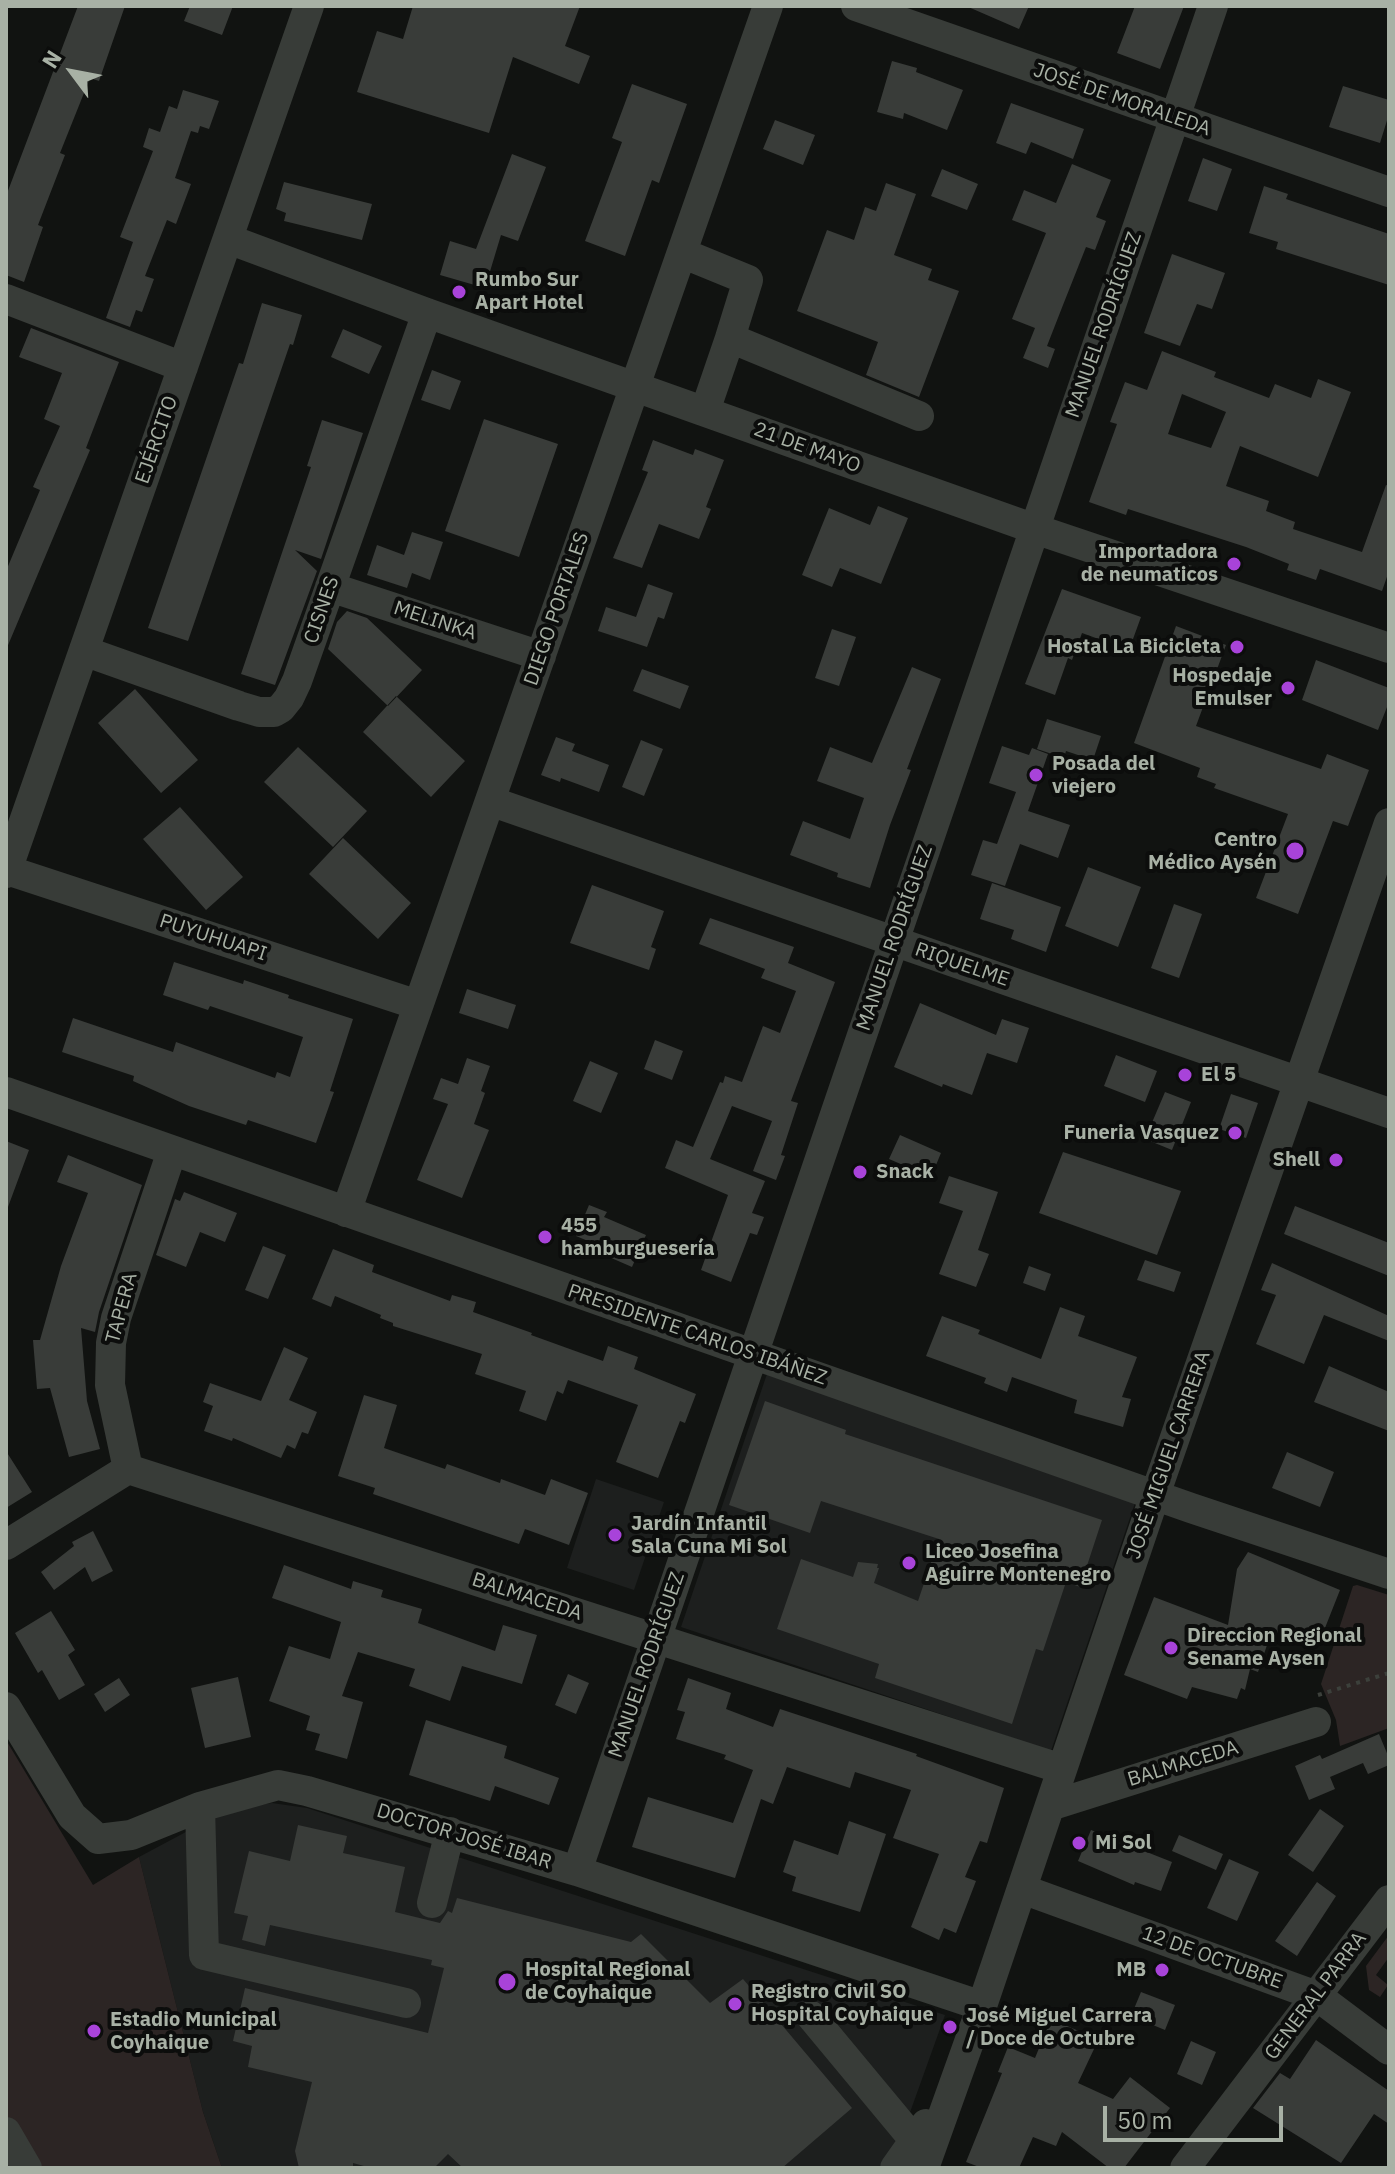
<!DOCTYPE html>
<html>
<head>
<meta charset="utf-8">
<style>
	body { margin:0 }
	#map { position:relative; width:1395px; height:2174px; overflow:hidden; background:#111311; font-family:"IBM Plex Sans",sans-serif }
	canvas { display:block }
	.frame { position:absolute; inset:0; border:8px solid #a8b1a5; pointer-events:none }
	.north { position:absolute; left:32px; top:32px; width:80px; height:80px; -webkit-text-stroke:6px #0c0d0c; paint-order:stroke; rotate:302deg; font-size:22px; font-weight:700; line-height:32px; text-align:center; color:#a8b1a5 }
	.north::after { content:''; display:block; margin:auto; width:28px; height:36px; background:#a8b1a5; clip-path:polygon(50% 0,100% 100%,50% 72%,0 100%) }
	.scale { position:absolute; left:1103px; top:2106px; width:180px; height:36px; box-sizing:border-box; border:4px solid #a8b1a5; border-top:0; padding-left:10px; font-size:24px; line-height:28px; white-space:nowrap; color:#a8b1a5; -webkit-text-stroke:6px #0c0d0c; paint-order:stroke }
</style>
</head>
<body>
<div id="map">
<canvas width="1395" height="2174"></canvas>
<div class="frame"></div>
<div class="north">N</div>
<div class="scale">50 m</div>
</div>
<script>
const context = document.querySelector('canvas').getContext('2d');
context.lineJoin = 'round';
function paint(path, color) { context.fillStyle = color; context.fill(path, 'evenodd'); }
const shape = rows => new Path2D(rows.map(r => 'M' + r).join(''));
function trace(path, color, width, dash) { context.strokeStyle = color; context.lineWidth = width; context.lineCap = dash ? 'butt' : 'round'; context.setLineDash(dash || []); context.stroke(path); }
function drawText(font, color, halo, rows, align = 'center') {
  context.font = font + ' "IBM Plex Sans",sans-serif'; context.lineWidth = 8; context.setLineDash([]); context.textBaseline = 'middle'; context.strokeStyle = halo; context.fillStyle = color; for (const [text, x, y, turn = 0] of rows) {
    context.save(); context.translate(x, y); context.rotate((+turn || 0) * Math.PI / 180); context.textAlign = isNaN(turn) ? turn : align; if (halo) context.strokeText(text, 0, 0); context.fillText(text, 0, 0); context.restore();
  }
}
paint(shape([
	[769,1368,1136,1500,1051,1751,681,1627],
	[596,1479,664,1502,634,1590,567,1568],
	[272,1803,307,1808,945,2015,899,2143,879,2168,222,2168,203,2112,139,1857,227,1810]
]), '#1d1f1e');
paint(shape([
	[1357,1585,1389,1595,1389,1728,1340,1746,1336,1720,1321,1684,1353,1586],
	[6,1740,93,1885,139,1857,203,2112,222,2168,6,2168],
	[1389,1935,1389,1957,1376,1975,1388,1985,1380,1997,1369,1990,1366,1966]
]), '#2c2524');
paint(shape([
	[78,6,125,6,99,81,90,78,60,153,65,155,38,225,43,227,24,282,6,275,6,196],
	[190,6,233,6,222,35,184,21],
	[413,6,580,6,565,46,590,56,579,84,513,57,489,133,357,92,377,31,403,39],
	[966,6,1029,6,1019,29],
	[1135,6,1184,6,1160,69,1117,53],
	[892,61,917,68,916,72,963,90,947,130,904,113,903,119,877,112],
	[632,84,687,104,659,183,652,180,625,256,585,241,622,142,612,138],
	[1343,86,1389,100,1389,114,1380,143,1329,127],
	[183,90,219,101,209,129,200,126,198,133,191,131,175,178,191,184,176,224,167,220,145,276,154,279,142,312,136,310,130,327,106,318,133,242,120,237,153,151,143,147,149,128,160,132,169,106,177,109],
	[1011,103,1084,129,1073,159,1031,142,1026,154,996,143],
	[775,120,815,135,803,165,763,149],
	[512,154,546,167,518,241,501,235,485,288,440,275,450,241,476,249],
	[1203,158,1232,169,1217,211,1188,201],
	[1072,164,1111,180,1096,217,1106,221,1095,250,1086,247,1063,305,1047,346,1055,349,1048,368,1023,358,1035,328,1012,319,1046,233,1012,220,1024,190,1056,203],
	[942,169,978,184,967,210,931,196],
	[284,182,372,204,362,240,284,221,286,213,276,209],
	[886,183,916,194,894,255,932,269,928,280,959,291,919,397,866,375,878,342,797,311,827,230,854,240,865,207,876,211],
	[1264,186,1288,194,1286,199,1389,234,1389,285,1276,249,1278,242,1249,233],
	[1172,254,1225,273,1212,309,1197,304,1180,346,1144,333],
	[262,303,302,315,293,345,290,344,188,641,148,628,239,363,243,364],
	[31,328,119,362,86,448,90,450,6,650,6,571,40,490,33,487,60,426,44,419,62,373,19,357],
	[343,329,382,346,369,374,331,357],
	[1162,351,1216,372,1214,377,1269,398,1275,384,1311,398,1318,379,1351,392,1318,477,1240,446,1226,486,1269,501,1266,511,1295,522,1293,529,1362,552,1386,485,1389,486,1389,571,1382,591,1320,569,1316,580,1287,570,1289,564,1246,547,1128,509,1126,515,1089,502,1117,424,1110,422,1125,382,1147,390],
	[1182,394,1226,412,1211,448,1168,434],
	[432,370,461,381,450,410,421,400],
	[484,419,558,444,519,557,445,531],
	[322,420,363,433,321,559,295,550,317,571,275,685,241,674,311,467,307,466],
	[653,440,693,455,695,449,724,460,706,507,711,509,699,539,659,524,642,568,613,558,648,472,642,470],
	[878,506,908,518,881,584,840,568,832,587,802,575,829,508,870,525],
	[412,532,443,542,430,580,412,573,407,588,367,575,377,545,404,555],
	[648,584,673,593,664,619,658,617,647,647,598,631,606,607,636,617],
	[1062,589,1141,617,1129,650,1082,633,1072,660,1068,658,1055,695,1025,684],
	[347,611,367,618,422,670,388,706,328,649,337,622],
	[1176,626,1226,645,1196,726,1321,769,1327,754,1369,770,1348,826,1333,821,1298,914,1256,898,1288,814,1214,788,1216,784,1197,777,1200,768,1134,743],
	[832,629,856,637,839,686,815,678],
	[1316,660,1389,688,1389,702,1378,730,1302,700],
	[912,667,941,679,907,769,911,770,890,825,870,888,837,877,838,873,790,855,803,821,850,839,864,798,817,781,830,747,872,763],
	[642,669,689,686,680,709,633,691],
	[135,689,198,760,161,793,98,723],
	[396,696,465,761,431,797,363,732],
	[1047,719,1101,736,1093,760,1066,751,1064,758,1037,749],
	[556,737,575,744,572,751,609,765,599,792,561,778,560,782,541,775],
	[641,740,663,749,644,796,622,787],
	[1002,746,1029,755,1032,748,1048,754,1028,811,1070,825,1058,858,1020,844,1005,886,971,875,983,840,997,844,1016,792,989,783],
	[298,747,367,811,333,847,264,782],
	[180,807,243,877,206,910,143,839],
	[343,838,411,903,378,939,309,874],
	[1088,867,1141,887,1118,947,1065,926],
	[992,883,1061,907,1046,952,1011,939,1014,930,980,919],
	[592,885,664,911,651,947,656,949,649,970,570,943],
	[1174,904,1202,914,1179,978,1151,968],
	[710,918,794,947,788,963,835,982,791,1101,798,1103,781,1155,785,1156,776,1180,753,1171,772,1121,732,1106,710,1159,765,1181,752,1213,764,1217,757,1235,750,1233,731,1282,701,1270,728,1195,665,1168,676,1140,693,1147,720,1082,723,1083,725,1076,742,1082,763,1026,780,1033,796,991,761,978,765,969,699,944],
	[174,962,243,984,244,980,289,995,288,998,353,1019,330,1091,334,1092,316,1143,248,1120,246,1125,189,1106,133,1081,134,1076,62,1052,73,1018,173,1052,176,1042,275,1078,277,1072,290,1077,303,1037,210,1006,208,1010,163,995],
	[467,989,516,1005,508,1029,459,1013],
	[920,1003,996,1035,1002,1019,1029,1028,1017,1063,987,1053,972,1095,943,1084,942,1087,894,1067],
	[655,1040,683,1051,672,1080,644,1069],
	[1116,1055,1157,1071,1145,1102,1104,1086],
	[467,1058,490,1066,481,1091,485,1093,474,1124,489,1130,462,1198,417,1180,448,1104,433,1099,441,1078,458,1084],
	[590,1061,618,1073,601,1113,573,1101],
	[1165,1092,1191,1102,1172,1150,1145,1139],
	[1231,1094,1258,1103,1246,1138,1219,1129],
	[900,1135,941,1153,931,1177,889,1159],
	[6,1141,29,1150,8,1207,6,1206],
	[1063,1152,1181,1191,1157,1255,1039,1213],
	[68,1155,142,1185,99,1312,95,1332,81,1328,87,1401,100,1449,69,1457,50,1388,37,1389,33,1340,40,1340,61,1266,88,1193,57,1182],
	[949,1176,998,1192,978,1250,989,1254,976,1287,939,1274,963,1211,939,1203],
	[184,1192,237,1213,225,1242,200,1232,186,1267,156,1255,175,1199,180,1201],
	[589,1205,607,1212,604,1217,646,1235,632,1267,609,1257,612,1251,576,1236],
	[1295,1206,1389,1243,1389,1276,1284,1234],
	[263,1246,286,1255,268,1299,245,1290],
	[333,1249,374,1265,372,1272,450,1301,452,1295,476,1302,473,1312,532,1333,531,1335,603,1361,608,1346,638,1357,634,1369,696,1394,685,1423,680,1421,658,1478,616,1462,638,1405,568,1380,563,1394,557,1391,546,1421,519,1411,526,1391,475,1374,482,1354,393,1326,393,1323,380,1318,381,1315,335,1296,331,1307,312,1299],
	[1145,1260,1181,1272,1174,1292,1137,1280],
	[1272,1263,1389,1316,1389,1341,1324,1315,1304,1364,1256,1344,1276,1295,1261,1290],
	[1029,1266,1051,1274,1045,1291,1023,1283],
	[1060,1307,1085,1316,1078,1336,1137,1357,1122,1397,1131,1399,1123,1427,1074,1413,1077,1400,1012,1377,1007,1392,984,1383,986,1378,926,1356,942,1316,980,1330,978,1334,1041,1359],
	[284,1347,308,1358,289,1400,317,1412,308,1434,302,1432,295,1449,287,1445,281,1458,233,1438,232,1441,204,1431,213,1406,203,1402,210,1383,261,1401],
	[1329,1366,1389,1392,1389,1431,1314,1402],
	[364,1395,397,1405,384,1448,445,1469,447,1464,500,1483,501,1479,545,1495,551,1479,588,1493,569,1545,525,1529,519,1544,373,1494,375,1488,338,1476],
	[765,1401,846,1430,845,1434,1102,1520,1080,1587,1066,1582,1043,1651,1036,1649,1012,1724,875,1678,879,1664,777,1629,801,1559,853,1577,858,1562,878,1564,877,1568,879,1568,874,1583,918,1601,939,1539,821,1501,810,1533,729,1505],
	[6,1451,32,1492,6,1508],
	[1287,1452,1334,1472,1320,1507,1272,1488],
	[93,1531,113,1571,92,1582,85,1567,54,1590,41,1572,74,1546,72,1542],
	[1248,1552,1340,1590,1323,1633,1271,1633,1258,1672,1250,1669,1245,1690,1241,1688,1237,1699,1192,1687,1187,1699,1124,1675,1154,1597,1228,1625,1237,1569],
	[284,1565,351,1589,353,1581,383,1590,381,1597,422,1609,418,1623,495,1651,503,1625,537,1635,522,1684,462,1666,450,1701,409,1686,415,1669,358,1652,342,1696,363,1702,347,1759,315,1750,320,1734,306,1730,310,1716,269,1701,289,1646,330,1659,341,1622,272,1598],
	[51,1611,75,1650,68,1655,85,1685,59,1700,42,1670,38,1673,15,1633],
	[568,1674,589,1683,576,1714,555,1705],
	[238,1677,251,1737,205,1748,191,1688],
	[119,1678,130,1695,105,1712,94,1694],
	[688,1678,731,1693,726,1709,773,1727,780,1709,917,1754,916,1756,1004,1788,987,1843,980,1841,965,1877,976,1881,956,1933,944,1928,939,1940,911,1927,939,1854,893,1838,911,1790,855,1772,850,1788,787,1767,773,1804,761,1799,735,1878,632,1847,648,1797,733,1823,753,1770,724,1759,726,1755,676,1739,685,1712,677,1710],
	[426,1720,507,1746,504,1758,559,1778,549,1805,495,1786,490,1801,409,1775],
	[1379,1734,1389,1758,1389,1765,1368,1774,1363,1763,1330,1777,1335,1789,1309,1800,1295,1766,1320,1755,1322,1759],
	[1320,1809,1344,1826,1313,1872,1288,1855],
	[849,1821,886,1834,860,1912,792,1891,796,1877,783,1872,794,1840,838,1855],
	[298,1825,347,1836,343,1853,405,1867,395,1912,440,1923,448,1911,452,1913,457,1898,631,1942,641,1934,710,2003,743,1979,852,2108,782,2168,463,2168,448,2154,434,2168,371,2168,353,2163,353,2168,299,2168,295,2151,312,2082,248,2067,252,2046,233,2041,245,1988,428,2033,444,1968,431,1965,432,1960,270,1925,265,1946,242,1940,248,1916,234,1913,249,1851,290,1861],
	[1091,1830,1172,1862,1161,1891,1135,1882,1134,1885,1078,1861],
	[1179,1835,1223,1854,1216,1870,1172,1851],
	[1229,1859,1259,1872,1237,1921,1207,1908],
	[1317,1882,1336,1896,1297,1956,1275,1941],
	[1141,1992,1175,2005,1165,2030,1131,2016],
	[1051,2019,1081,2032,1078,2037,1094,2049,1078,2083,1113,2099,1130,2077,1170,2108,1124,2168,1109,2168,1062,2132,1056,2146,1033,2137,1019,2168,982,2168,966,2162,1002,2073,998,2072,1008,2047,1035,2058],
	[1316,2040,1389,2091,1389,2124,1374,2114,1341,2163,1253,2108,1280,2073,1290,2079],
	[1191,2041,1216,2052,1202,2085,1177,2074]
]), '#393c39');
trace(shape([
	[1318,1695,1389,1673]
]), '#3c403b', 4, [4, 6]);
trace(shape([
	[856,6,1389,192],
	[228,239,427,313,1035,529,1389,648],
	[682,253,748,280,730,338],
	[6,299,183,367],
	[705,411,730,338,919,416],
	[330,587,541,656],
	[84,651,239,706,259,712,274,712,281,708,289,698,297,681,427,313],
	[490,801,1389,1113],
	[7,870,418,1005],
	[6,873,309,6],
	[6,1092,1191,1508,1389,1574],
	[346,1212,768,6],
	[128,1469,110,1385,111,1343,116,1318,172,1151],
	[6,1545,128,1469,1062,1769],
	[6,1707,72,1816,98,1839,131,1835,200,1807,278,1785,307,1791,577,1871,982,2006],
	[1050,1806,1316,1722],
	[200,1807,204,1955,406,2003],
	[577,1871,1213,6],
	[1022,1889,1317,1996,1389,2050],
	[432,1903,450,1832],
	[811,2016,914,2140],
	[6,2132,27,2168],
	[895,2168,926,2124],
	[924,2168,982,2006,1155,1495,1389,823],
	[1185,2168,1389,1900]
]), '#383c38', 30);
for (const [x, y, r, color] of [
	[459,292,8,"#a843d9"],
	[1234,564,8,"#a843d9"],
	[1237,647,8,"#a843d9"],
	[1288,688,8,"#a843d9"],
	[1036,775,8,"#a843d9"],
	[1295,851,10,"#a843d9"],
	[1185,1075,8,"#a843d9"],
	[1235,1133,8,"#a843d9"],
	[1336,1160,8,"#a843d9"],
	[860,1172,8,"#a843d9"],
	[545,1237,8,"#a843d9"],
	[615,1535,8,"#a843d9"],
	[909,1563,8,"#a843d9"],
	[1171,1648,8,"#a843d9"],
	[1079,1843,8,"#a843d9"],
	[1162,1970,8,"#a843d9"],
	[507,1982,10,"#a843d9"],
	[735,2004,8,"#a843d9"],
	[950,2027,8,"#a843d9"],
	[94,2031,8,"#a843d9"]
]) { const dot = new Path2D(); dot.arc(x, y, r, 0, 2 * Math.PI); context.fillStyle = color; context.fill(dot); trace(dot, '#0c0d0c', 3); }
drawText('20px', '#a8b1a5', '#0c0d0c', [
	["JOSÉ DE MORALEDA",1122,100,19],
	["MANUEL RODRÍGUEZ",1104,325,-71],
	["EJÉRCITO",157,440,-71],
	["21 DE MAYO",807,448,20],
	["DIEGO PORTALES",557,609,-71],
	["CISNES",322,610,-71],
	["MELINKA",435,621,18],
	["PUYUHUAPI",213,938,18],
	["MANUEL RODRÍGUEZ",895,938,-71],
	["RIQUELME",962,965,19],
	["TAPERA",122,1308,-75],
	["PRESIDENTE CARLOS IBÁÑEZ",697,1335,19],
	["JOSÉ MIGUEL CARRERA",1169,1455,-71],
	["BALMACEDA",527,1597,18],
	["MANUEL RODRÍGUEZ",647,1665,-71],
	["BALMACEDA",1183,1764,-17],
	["DOCTOR JOSÉ IBAR",464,1837,17],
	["12 DE OCTUBRE",1212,1958,20],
	["GENERAL PARRA",1316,1996,-53]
]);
drawText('bold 20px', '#a8b1a5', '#0c0d0c', [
	["Rumbo Sur",475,280],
	["Apart Hotel",475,303],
	["Importadora",1218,552,"right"],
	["de neumaticos",1218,575,"right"],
	["Hostal La Bicicleta",1221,647,"right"],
	["Hospedaje",1272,676,"right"],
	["Emulser",1272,699,"right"],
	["Posada del",1052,764],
	["viejero",1052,787],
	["Centro",1277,840,"right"],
	["Médico Aysén",1277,863,"right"],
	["El 5",1201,1075],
	["Funeria Vasquez",1219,1133,"right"],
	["Shell",1320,1160,"right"],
	["Snack",876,1172],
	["455",561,1226],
	["hamburguesería",561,1249],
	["Jardín Infantil",631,1524],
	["Sala Cuna Mi Sol",631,1547],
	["Liceo Josefina",925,1552],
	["Aguirre Montenegro",925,1575],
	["Direccion Regional",1187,1636],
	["Sename Aysen",1187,1659],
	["Mi Sol",1095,1843],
	["Hospital Regional",525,1970],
	["de Coyhaique",525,1993],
	["MB",1146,1970,"right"],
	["Registro Civil SO",751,1992],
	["Hospital Coyhaique",751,2015],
	["José Miguel Carrera",966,2016],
	["/ Doce de Octubre",966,2039],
	["Estadio Municipal",110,2020],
	["Coyhaique",110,2043]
], 'left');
</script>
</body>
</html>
